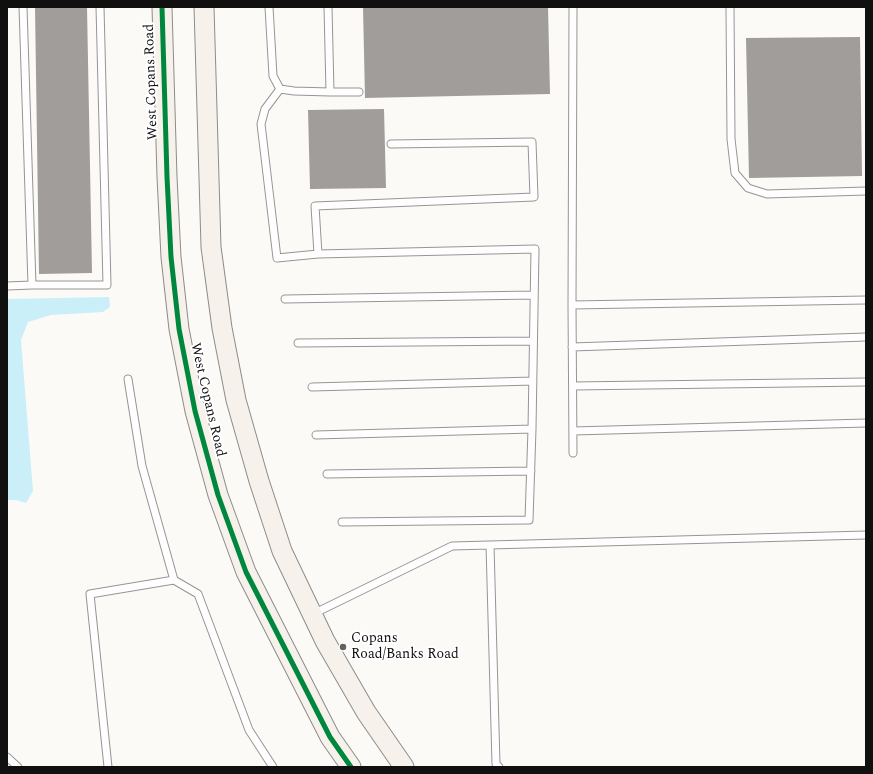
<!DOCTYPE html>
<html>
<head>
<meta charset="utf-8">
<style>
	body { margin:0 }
	#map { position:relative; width:873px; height:774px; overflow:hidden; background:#fcfaf6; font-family:Spectral,serif }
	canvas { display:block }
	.frame { position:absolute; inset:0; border:8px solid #101010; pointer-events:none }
</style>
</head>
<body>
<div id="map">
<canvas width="873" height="774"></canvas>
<div class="frame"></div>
</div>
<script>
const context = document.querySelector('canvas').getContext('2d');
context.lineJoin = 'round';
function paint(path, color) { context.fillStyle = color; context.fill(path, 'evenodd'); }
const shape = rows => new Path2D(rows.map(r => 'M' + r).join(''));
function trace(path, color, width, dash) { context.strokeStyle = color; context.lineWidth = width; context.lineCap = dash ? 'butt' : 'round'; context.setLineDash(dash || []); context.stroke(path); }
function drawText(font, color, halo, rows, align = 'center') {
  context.font = font + ' Spectral,serif'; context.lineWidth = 4; context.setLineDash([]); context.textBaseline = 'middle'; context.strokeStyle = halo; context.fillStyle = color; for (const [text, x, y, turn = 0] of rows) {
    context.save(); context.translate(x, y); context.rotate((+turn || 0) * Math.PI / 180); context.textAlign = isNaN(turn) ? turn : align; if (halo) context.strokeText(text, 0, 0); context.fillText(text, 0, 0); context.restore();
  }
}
paint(shape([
	[109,297,110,307,103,312,51,315,28,322,21,340,33,491,26,503,16,500,7,500,7,299]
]), '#caeff9');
paint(shape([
	[35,7,87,7,92,273,39,274],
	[363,7,548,7,550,94,365,98],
	[860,37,862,176,749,178,746,38],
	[384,109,386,188,310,189,308,110]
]), '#a09d9b');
const service = shape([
	[23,7,32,285,107,285,100,7],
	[269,7,273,76,280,89],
	[328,7,330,92,359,92],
	[573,7,572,305,573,453],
	[730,7,731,139,735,173,748,188,767,194,866,191],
	[280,89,265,109,261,124,277,258,318,254,535,249,532,429,316,435],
	[280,89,294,91,330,92],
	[318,254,315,206,534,197,532,142,391,144],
	[7,286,32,285],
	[285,299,534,295],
	[572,305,866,300],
	[298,343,533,341],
	[572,347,866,337],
	[128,379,142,466,174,580],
	[573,386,866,382],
	[312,387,533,381],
	[573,431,866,423],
	[327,474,531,471],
	[342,522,529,520,532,429],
	[490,545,496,764,499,767],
	[313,614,452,546,866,535],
	[7,757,18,767],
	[108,767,90,594,174,580,198,594,249,730,273,767]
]);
const secondary = shape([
	[162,7,167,177,171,257,179,329,195,411,218,495,246,572,330,737,351,767],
	[204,7,211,247,222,328,236,400,259,481,282,551,325,641,366,712,404,767]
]);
trace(service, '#969594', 9);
trace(secondary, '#8d8c8a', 21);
trace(service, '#fffefe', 7);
trace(secondary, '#f6f2eb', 19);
trace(shape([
	[162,7,167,177,171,257,179,329,195,411,218,495,246,572,330,737,351,767]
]), '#00873e', 5);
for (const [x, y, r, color] of [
	[343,647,4,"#636260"]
]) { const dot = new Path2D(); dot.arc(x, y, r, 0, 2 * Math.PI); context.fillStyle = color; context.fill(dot); trace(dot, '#fff', 1.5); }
drawText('14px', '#101010', '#fff', [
	["West Copans Road",152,82,-92],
	["West Copans Road",207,400,77]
]);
drawText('14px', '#101010', '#fff', [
	["Copans",351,639],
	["Road/Banks Road",351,655]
], 'left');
</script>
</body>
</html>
